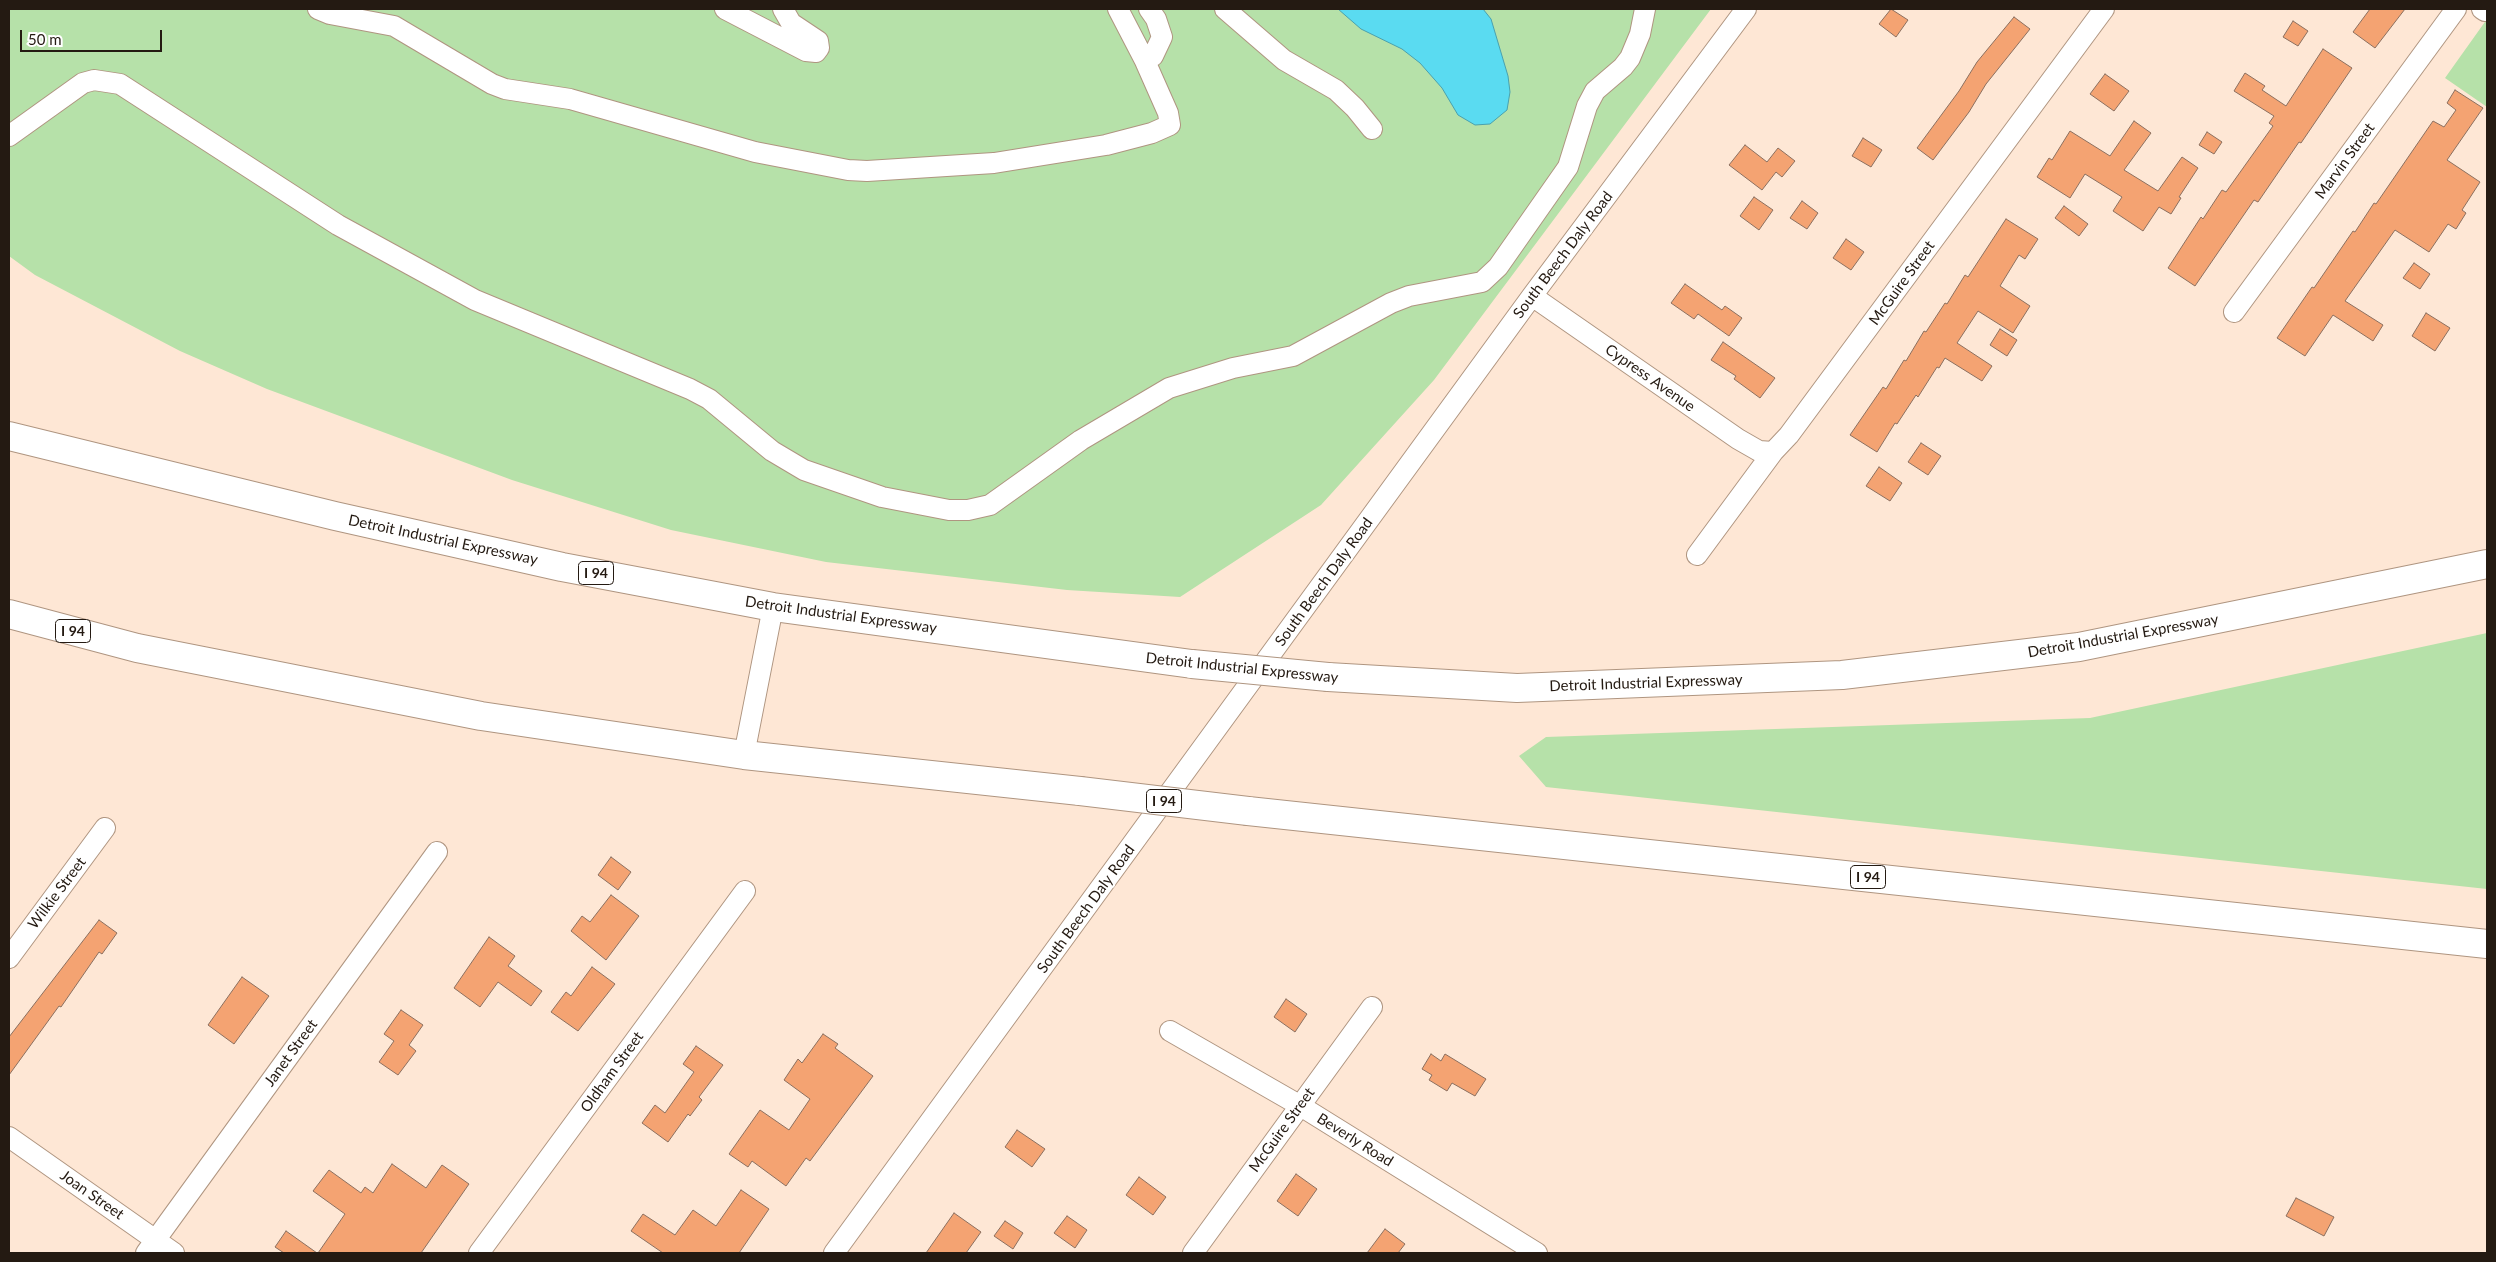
<!DOCTYPE html>
<html>
<head>
<meta charset="utf-8">
<style>
	body { margin:0 }
	#map { position:relative; width:2496px; height:1262px; overflow:hidden; background:#fee7d5; font-family:Lato,sans-serif }
	canvas { display:block }
	.frame { position:absolute; inset:0; border:10px solid #241a12; pointer-events:none }
	.scale { position:absolute; left:20px; top:30px; width:142px; height:22px; box-sizing:border-box; border:2px solid #241a12; border-top:0; padding-left:6px; font-size:15px; line-height:18px; white-space:nowrap; color:#241a12; -webkit-text-stroke:4px #fff; paint-order:stroke }
</style>
</head>
<body>
<div id="map">
<canvas width="2496" height="1262"></canvas>
<div class="frame"></div>
<div class="scale">50 m</div>
</div>
<script>
const context = document.querySelector('canvas').getContext('2d');
context.lineJoin = 'round';
function paint(path, color) { context.fillStyle = color; context.fill(path, 'evenodd'); }
const shape = rows => new Path2D(rows.map(r => 'M' + r).join(''));
function trace(path, color, width, dash) { context.strokeStyle = color; context.lineWidth = width; context.lineCap = dash ? 'butt' : 'round'; context.setLineDash(dash || []); context.stroke(path); }
function drawText(font, color, halo, rows, align = 'center') {
  context.font = font + ' Lato,sans-serif'; context.lineWidth = 4.5; context.setLineDash([]); context.textBaseline = 'middle'; context.strokeStyle = halo; context.fillStyle = color; for (const [text, x, y, turn = 0] of rows) {
    context.save(); context.translate(x, y); context.rotate((+turn || 0) * Math.PI / 180); context.textAlign = isNaN(turn) ? turn : align; if (halo) context.strokeText(text, 0, 0); context.fillText(text, 0, 0); context.restore();
  }
}
paint(shape([
	[9,9,1711,9,1434,380,1321,505,1180,597,1067,590,826,562,671,530,512,480,267,389,180,351,35,275,9,256],
	[2487,19,2487,107,2445,78],
	[2487,633,2487,889,1546,787,1519,756,1546,737,2090,718]
]), '#b6e1a9');
const water = shape([
	[1338,9,1483,9,1491,19,1508,76,1510,92,1507,110,1490,124,1475,125,1458,115,1442,88,1420,63,1402,49,1361,29,1338,9]
]);
paint(water, '#5adbf1');
trace(water, '#4aa1ae', 1);
const building = shape([
	[1891,9,1908,20,1896,37,1879,24,1891,9],
	[2370,9,2405,9,2375,48,2353,32,2370,9],
	[2014,17,2030,29,1986,84,1969,112,1933,160,1917,148,1959,91,1977,62,2014,17],
	[2293,21,2308,31,2298,46,2283,37,2293,21],
	[2323,49,2352,68,2301,143,2299,142,2258,202,2254,200,2195,286,2168,268,2201,217,2203,219,2222,190,2226,192,2273,126,2269,123,2274,116,2234,91,2245,73,2265,86,2262,90,2286,106,2323,49],
	[2105,74,2129,91,2114,111,2090,94,2105,74],
	[2455,90,2483,108,2447,160,2480,182,2462,210,2466,213,2456,229,2448,224,2429,252,2395,230,2345,301,2383,325,2373,341,2333,315,2305,356,2277,338,2312,287,2314,288,2353,231,2355,232,2374,203,2376,204,2433,121,2444,127,2456,110,2447,103,2455,90],
	[2134,121,2151,133,2124,170,2158,191,2182,157,2198,168,2179,197,2181,198,2171,214,2159,207,2143,231,2113,211,2122,197,2085,174,2070,198,2037,177,2049,158,2052,160,2070,131,2110,156,2134,121],
	[2207,132,2222,142,2214,154,2199,145,2207,132],
	[1863,138,1882,150,1871,167,1852,156,1863,138],
	[1745,145,1767,162,1778,148,1795,161,1782,177,1776,172,1762,190,1729,165,1745,145],
	[1754,197,1773,210,1759,230,1740,216,1754,197],
	[1802,201,1818,213,1807,229,1790,218,1802,201],
	[2064,206,2088,224,2079,236,2055,218,2064,206],
	[2006,219,2038,239,2025,259,2019,255,2000,286,2030,306,2013,333,1978,311,1957,343,1992,366,1982,381,1945,358,1939,368,1937,367,1918,397,1916,395,1897,424,1895,423,1877,452,1850,435,1883,387,1886,389,1904,360,1906,361,1924,331,1926,332,1945,303,1947,304,1965,275,1968,277,2006,219],
	[1846,239,1864,252,1851,270,1833,258,1846,239],
	[2414,263,2430,274,2420,289,2403,278,2414,263],
	[1685,284,1722,310,1725,306,1742,318,1729,336,1698,314,1694,319,1671,303,1685,284],
	[2426,313,2450,328,2435,351,2412,336,2426,313],
	[2000,329,2017,340,2007,356,1990,345,2000,329],
	[1723,342,1775,378,1760,398,1734,379,1736,376,1711,360,1723,342],
	[1921,443,1941,456,1928,475,1908,462,1921,443],
	[1879,467,1902,483,1890,501,1866,486,1879,467],
	[611,857,631,872,618,890,598,875,611,857],
	[611,895,639,916,606,960,571,931,582,916,590,922,611,895],
	[99,920,117,933,102,954,99,952,61,1007,59,1006,9,1075,9,1037,99,920],
	[489,937,515,956,508,966,542,991,531,1006,498,982,480,1007,454,988,489,937],
	[592,967,615,984,578,1031,551,1012,566,992,571,996,592,967],
	[242,977,269,996,234,1044,208,1025,242,977],
	[1286,999,1307,1014,1295,1032,1274,1017,1286,999],
	[401,1010,423,1025,409,1045,416,1051,398,1075,379,1062,394,1041,384,1034,401,1010],
	[823,1034,838,1044,835,1048,873,1076,810,1161,806,1158,786,1186,752,1161,748,1167,729,1154,760,1110,789,1130,810,1099,784,1080,798,1059,802,1063,823,1034],
	[696,1046,723,1065,699,1097,702,1100,690,1116,688,1114,668,1142,642,1123,655,1105,665,1113,694,1072,683,1064,696,1046],
	[1431,1054,1441,1061,1445,1054,1486,1079,1475,1096,1452,1083,1447,1091,1429,1080,1432,1075,1422,1069,1431,1054],
	[1017,1130,1045,1149,1032,1167,1005,1147,1017,1130],
	[392,1164,426,1188,442,1165,469,1184,421,1253,318,1253,345,1214,313,1191,329,1170,361,1193,365,1187,373,1193,392,1164],
	[1296,1174,1317,1189,1298,1216,1277,1201,1296,1174],
	[1139,1177,1166,1197,1153,1215,1126,1195,1139,1177],
	[741,1190,769,1209,739,1253,663,1253,631,1231,643,1214,675,1235,693,1210,716,1226,741,1190],
	[2296,1198,2334,1217,2324,1236,2286,1216,2296,1198],
	[954,1213,981,1232,966,1253,926,1253,954,1213],
	[1067,1216,1087,1230,1075,1248,1054,1233,1067,1216],
	[1005,1221,1023,1233,1013,1249,994,1236,1005,1221],
	[1385,1229,1405,1244,1398,1253,1367,1253,1385,1229],
	[286,1231,317,1253,284,1253,275,1247,286,1231]
]);
paint(building, '#f4a372');
trace(building, '#8b6f5f', 1);
const minor = shape([
	[318,9,330,14,394,26,492,84,505,89,570,99,755,152,848,170,867,171,994,163,1106,145,1152,133,1170,125,1168,113,1145,61],
	[725,9,806,51,816,52,819,48,818,41,791,23,783,9],
	[1118,9,1145,61,1153,56,1162,37,1156,19,1149,9],
	[1225,9,1284,60,1336,90,1355,108,1372,129],
	[2482,9,2485,11],
	[9,136,83,83,94,80,120,84,338,225,475,300,690,389,709,399,772,451,804,470,882,497,949,510,968,510,990,505,1081,440,1169,388,1233,368,1293,356,1391,303,1409,296,1482,282,1498,267,1568,167,1587,106,1595,91,1623,67,1630,58,1640,34,1645,9],
	[1532,296,1738,439,1759,451,1773,452],
	[2234,312,2456,9],
	[1697,555,1773,452,1789,435,2104,9],
	[744,755,773,607],
	[9,958,105,828],
	[1170,1031,1299,1105,1537,1253],
	[9,1137,174,1253],
	[146,1253,437,852],
	[479,1253,745,891],
	[834,1253,1532,296,1746,9],
	[1193,1253,1372,1007]
]);
const highway = shape([
	[9,436,335,516,562,567,773,607,1192,664],
	[9,614,137,648,481,716,744,755,1080,791],
	[1328,677,1517,688,1842,675,2079,647,2487,564],
	[1248,811,2487,944]
]);
trace(minor, '#af9580', 22);
trace(highway, '#af9580', 30);
trace(minor, '#fff', 20);
trace(highway, '#fff', 28);
const highwayBridge = shape([
	[1192,664,1328,677],
	[1080,791,1248,811]
]);
trace(highwayBridge, '#af9580', 30, []);
trace(highwayBridge, '#fff', 28);
for (const [x, y, w] of [
	[596,573,35],
	[73,631,35],
	[1164,801,35],
	[1868,877,35]
]) { const box = new Path2D(); box.roundRect(x - w / 2, y - 11.5, w, 23, 4); context.fillStyle = '#fff'; context.fill(box); trace(box, '#241a12', 1); }
drawText('bold 14px', '#241a12', null, [
	["I 94",596,573],
	["I 94",73,631],
	["I 94",1164,801],
	["I 94",1868,877]
]);
drawText('15px', '#241a12', '#fff', [
	["Marvin Street",2345,161,-54],
	["South Beech Daly Road",1563,255,-53],
	["McGuire Street",1902,283,-54],
	["Cypress Avenue",1650,378,35],
	["Detroit Industrial Expressway",443,540,12],
	["South Beech Daly Road",1324,582,-54],
	["Detroit Industrial Expressway",841,615,8],
	["Detroit Industrial Expressway",2123,636,-10],
	["Detroit Industrial Expressway",1242,668,6],
	["Detroit Industrial Expressway",1646,683,-2],
	["Wilkie Street",57,893,-53],
	["South Beech Daly Road",1086,909,-54],
	["Janet Street",291,1053,-54],
	["Oldham Street",612,1072,-54],
	["McGuire Street",1282,1130,-54],
	["Beverly Road",1355,1140,32],
	["Joan Street",92,1195,35]
]);
</script>
</body>
</html>
